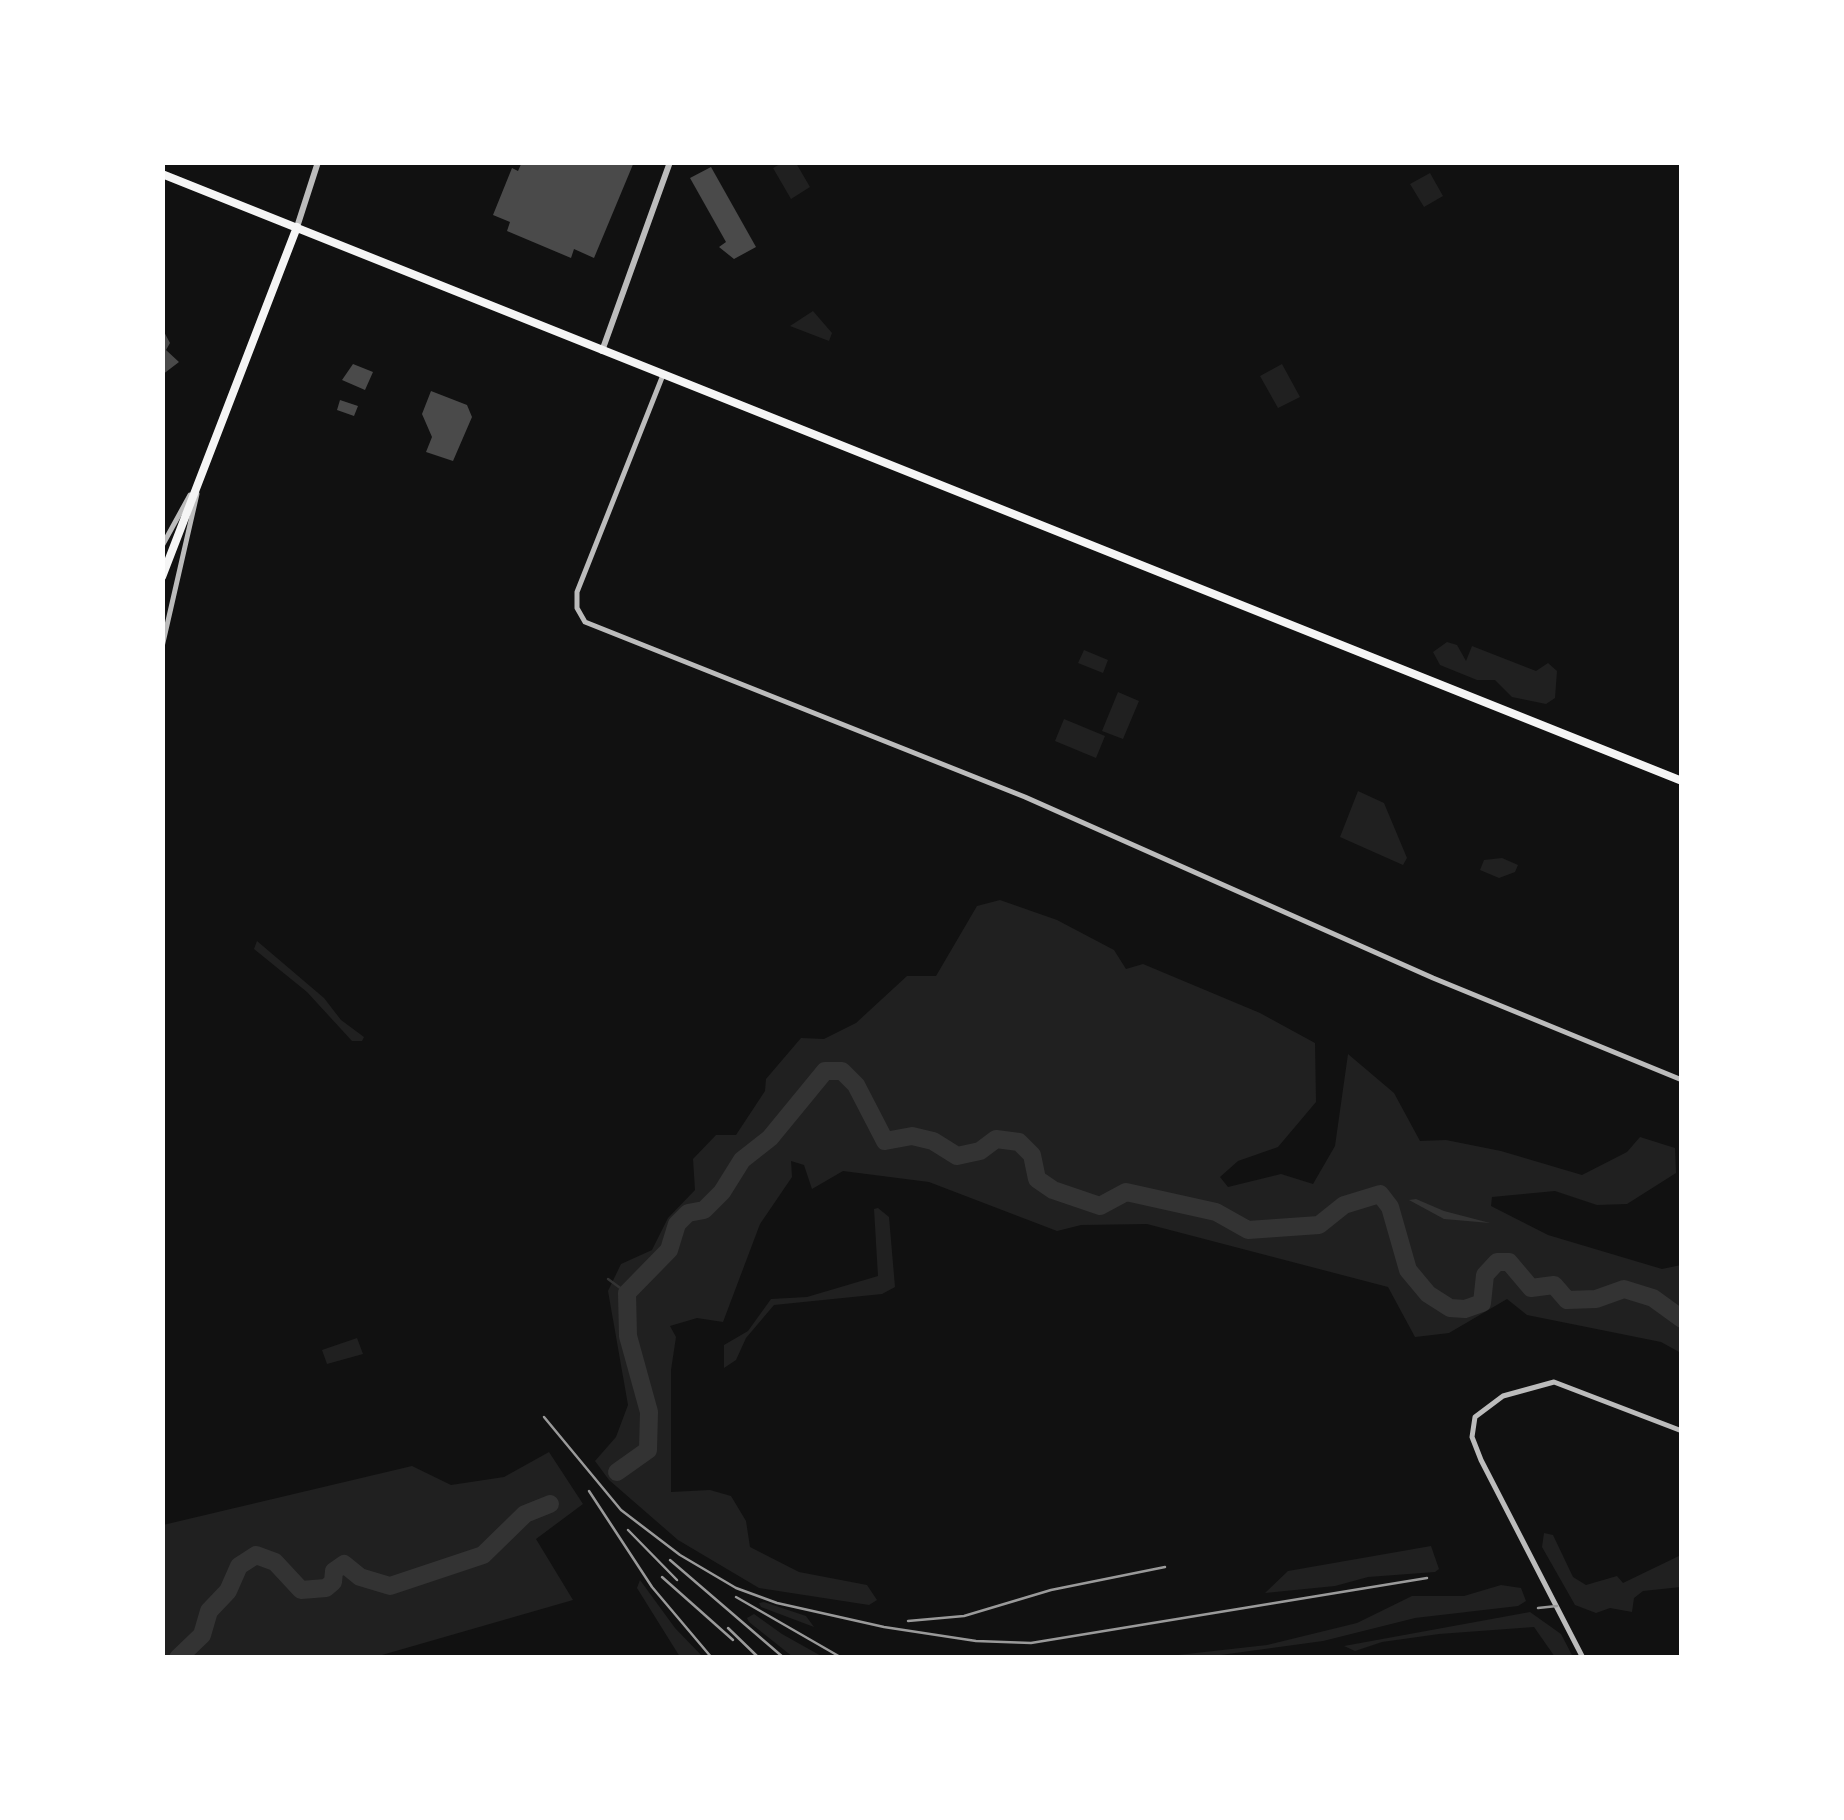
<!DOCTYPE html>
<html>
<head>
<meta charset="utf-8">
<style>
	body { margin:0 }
	#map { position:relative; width:1844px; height:1820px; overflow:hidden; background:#111; font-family:"Open Sans",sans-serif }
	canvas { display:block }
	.frame { position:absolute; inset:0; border:165px solid #fff; pointer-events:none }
</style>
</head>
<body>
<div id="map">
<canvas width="1844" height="1820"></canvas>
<div class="frame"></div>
</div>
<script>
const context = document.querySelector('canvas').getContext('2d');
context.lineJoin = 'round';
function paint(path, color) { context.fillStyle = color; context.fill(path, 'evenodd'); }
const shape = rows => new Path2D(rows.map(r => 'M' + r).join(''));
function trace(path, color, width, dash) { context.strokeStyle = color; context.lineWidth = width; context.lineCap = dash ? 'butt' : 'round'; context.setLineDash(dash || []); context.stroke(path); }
paint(shape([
	[782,163,796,163,810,187,791,199,773,168],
	[1430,173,1443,196,1424,207,1410,184],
	[813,311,832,333,829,341,790,326],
	[1282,364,1300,397,1278,408,1260,376],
	[1447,642,1457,645,1466,661,1472,646,1536,671,1548,663,1557,671,1555,698,1546,704,1512,697,1495,680,1477,680,1440,665,1433,652],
	[1084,650,1108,660,1103,673,1078,663],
	[1118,692,1139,701,1123,739,1102,731],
	[1064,719,1105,736,1096,758,1055,741],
	[1358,791,1384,803,1407,858,1403,865,1340,837],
	[1502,858,1518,865,1515,872,1499,878,1480,870,1484,860],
	[1000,900,1057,920,1114,950,1126,969,1143,964,1260,1013,1315,1043,1316,1102,1278,1147,1238,1161,1220,1177,1228,1187,1281,1174,1313,1184,1335,1146,1348,1054,1394,1093,1420,1141,1446,1140,1501,1151,1582,1175,1627,1152,1640,1137,1675,1148,1676,1173,1627,1204,1597,1205,1555,1191,1492,1197,1491,1206,1548,1235,1662,1269,1681,1265,1681,1353,1661,1342,1527,1315,1507,1299,1449,1333,1415,1337,1388,1287,1147,1224,1081,1225,1057,1231,929,1182,843,1171,812,1189,804,1165,791,1161,792,1177,760,1224,723,1322,697,1318,670,1326,676,1337,671,1370,671,1492,710,1490,731,1496,746,1521,750,1547,799,1572,867,1585,877,1600,869,1605,759,1588,678,1540,609,1480,595,1461,616,1437,628,1405,608,1291,621,1264,652,1250,668,1218,695,1190,693,1159,716,1135,736,1135,765,1091,766,1079,801,1038,824,1039,856,1023,907,976,936,976,977,906],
	[257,941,324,998,341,1020,364,1037,362,1041,352,1041,307,992,254,949],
	[878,1208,889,1217,895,1287,882,1294,774,1305,746,1338,736,1360,724,1368,724,1345,748,1331,771,1299,807,1297,878,1276,874,1209],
	[357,1338,363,1354,327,1364,322,1350],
	[549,1452,583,1504,536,1539,573,1600,375,1657,163,1657,163,1525,412,1466,451,1485,504,1477],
	[1544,1533,1553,1535,1573,1577,1586,1585,1617,1576,1623,1583,1681,1555,1681,1587,1643,1591,1634,1598,1632,1612,1610,1608,1596,1613,1575,1605,1542,1547],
	[1431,1546,1439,1569,1435,1572,1368,1577,1335,1586,1265,1593,1288,1571],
	[640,1580,675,1628,703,1657,680,1657,637,1588],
	[1501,1585,1521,1588,1526,1601,1518,1606,1415,1618,1323,1641,1206,1657,1160,1657,1267,1645,1357,1623,1412,1596,1464,1596],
	[764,1602,806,1616,814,1627,761,1607,759,1603],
	[1530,1612,1561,1634,1573,1657,1555,1657,1534,1627,1439,1634,1382,1642,1355,1651,1344,1646],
	[754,1614,782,1634,823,1657,793,1657,749,1622,747,1618]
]), '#202020');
paint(shape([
	[1416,1199,1444,1211,1490,1223,1444,1219,1409,1200]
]), '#333');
trace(shape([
	[608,1279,627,1293]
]), '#333', 2.5);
trace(shape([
	[617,1472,648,1450,649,1412,628,1336,627,1293,669,1250,677,1224,688,1213,704,1210,722,1192,742,1160,770,1138,825,1071,842,1071,856,1085,885,1141,912,1136,933,1141,957,1156,980,1151,996,1139,1019,1142,1032,1155,1037,1179,1053,1190,1100,1206,1126,1192,1216,1212,1248,1230,1319,1225,1344,1205,1380,1194,1390,1207,1408,1270,1428,1294,1450,1308,1465,1309,1482,1303,1485,1275,1497,1262,1509,1262,1531,1288,1554,1285,1567,1300,1596,1299,1624,1289,1653,1298,1682,1319],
	[178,1658,202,1635,209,1611,228,1591,239,1566,256,1555,275,1562,301,1590,326,1588,333,1582,334,1571,344,1564,360,1577,390,1586,483,1555,525,1514,550,1504]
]), '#333', 18);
paint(shape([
	[522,162,634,162,594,258,574,249,571,258,507,231,510,222,493,215,512,168,518,171],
	[711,167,756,247,734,259,719,247,726,242,690,178],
	[162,328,170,343,166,350,179,362,162,375],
	[353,364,373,372,365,390,342,380],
	[431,391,467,405,472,417,453,461,426,452,432,437,422,414],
	[340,400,358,406,354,416,337,410]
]), '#4a4a4a');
trace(shape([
	[663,375,577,592,577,608,585,622,1025,797,1433,978,1682,1080],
	[162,546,190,495],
	[162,647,197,494],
	[1583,1658,1481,1460,1472,1437,1475,1417,1503,1396,1554,1382,1682,1431]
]), '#bcbcbc', 5);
trace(shape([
	[297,227,318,162],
	[602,351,670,162]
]), '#bcbcbc', 6);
trace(shape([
	[162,174,1682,781],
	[162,577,297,227]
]), '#f5f5f5', 8);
trace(shape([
	[544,1417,621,1510,680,1555,736,1588,777,1603,884,1627,976,1641,1031,1643,1427,1578],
	[589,1491,652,1587,712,1658],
	[628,1530,677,1580],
	[670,1560,784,1658],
	[662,1577,733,1640],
	[736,1597,842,1658],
	[1538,1608,1557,1606],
	[908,1621,964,1616,1051,1590,1165,1567],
	[728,1628,759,1658]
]), '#9a9a9a', 2.5);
</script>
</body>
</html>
